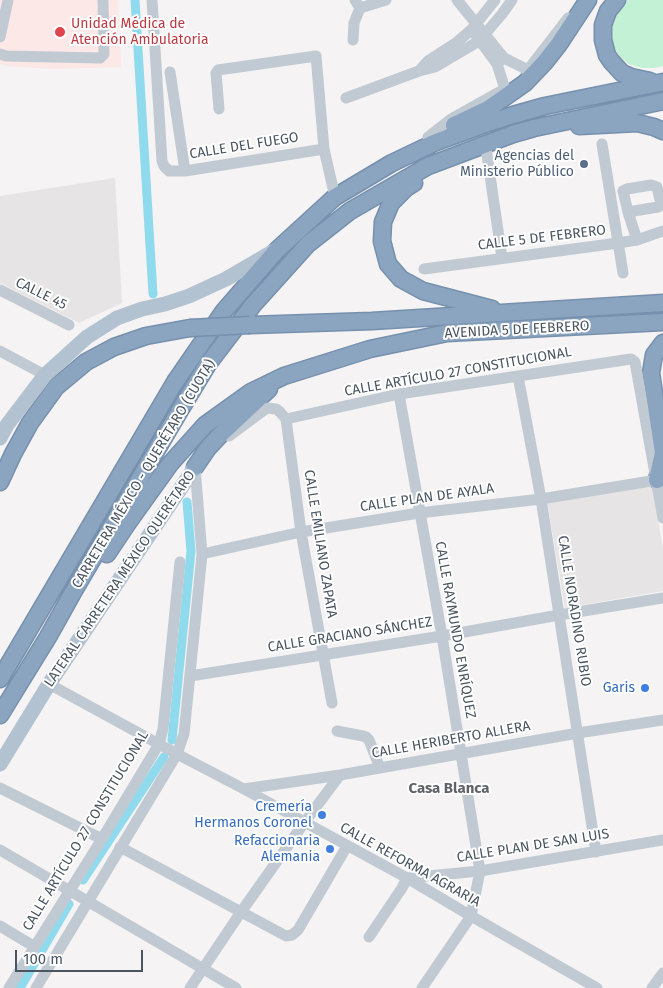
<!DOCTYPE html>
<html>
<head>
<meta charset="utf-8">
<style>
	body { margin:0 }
	#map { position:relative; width:663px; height:988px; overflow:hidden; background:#f5f3f3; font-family:"Fira Sans",sans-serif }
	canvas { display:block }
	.scale { position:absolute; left:15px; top:950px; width:128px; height:22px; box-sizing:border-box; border:2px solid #4a5661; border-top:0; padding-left:6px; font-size:15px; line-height:18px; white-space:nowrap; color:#4a5661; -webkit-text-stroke:4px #fff; paint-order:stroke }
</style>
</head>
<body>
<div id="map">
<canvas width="663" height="988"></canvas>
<div class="scale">100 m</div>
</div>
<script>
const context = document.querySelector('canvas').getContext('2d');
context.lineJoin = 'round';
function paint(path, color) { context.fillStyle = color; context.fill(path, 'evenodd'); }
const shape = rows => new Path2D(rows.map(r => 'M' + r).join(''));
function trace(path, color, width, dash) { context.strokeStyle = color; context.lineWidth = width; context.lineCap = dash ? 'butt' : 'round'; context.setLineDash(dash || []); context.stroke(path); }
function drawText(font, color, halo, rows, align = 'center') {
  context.font = font + ' "Fira Sans",sans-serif'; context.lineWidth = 4; context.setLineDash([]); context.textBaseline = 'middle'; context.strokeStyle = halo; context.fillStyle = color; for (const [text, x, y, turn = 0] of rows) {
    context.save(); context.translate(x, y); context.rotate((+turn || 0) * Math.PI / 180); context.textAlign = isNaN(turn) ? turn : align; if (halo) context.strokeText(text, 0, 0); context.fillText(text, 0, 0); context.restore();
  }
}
paint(shape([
	[115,178,122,303,79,323,0,283,0,196],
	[652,483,663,549,663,591,565,608,547,501]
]), '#e6e4e5');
paint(shape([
	[0,0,118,0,121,67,51,69,7,66,0,64]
]), '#fce8e6');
paint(shape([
	[628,0,663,0,663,66,655,68,642,68,629,64,620,57,614,47,610,36,611,24,615,13,622,3]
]), '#c3f1d5');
trace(shape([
	[135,0,153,294],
	[172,740,191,551,187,502],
	[83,880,164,757],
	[20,988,69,904]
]), '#90daee', 9);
const highway = shape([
	[617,0,608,11,603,25,603,40,607,55,611,61,622,73,631,77,650,81],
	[454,125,488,109,525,83,544,63,559,44,588,0],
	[579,126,637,123,654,127,663,131],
	[414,183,406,188,391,203,383,222,382,241,388,264,401,279,423,291,492,309],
	[250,325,372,321,663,303],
	[663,343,654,355,651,373,663,453],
	[195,467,208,448,222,433,269,389],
	[657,480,663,453],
	[0,482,13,454,30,423,56,387,86,362,114,347,146,336,190,328],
	[107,554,127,524,170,464,205,425,251,392,284,376,370,349,447,333,663,322],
	[0,679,175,382,224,311,277,250,335,197,392,163,436,142,485,124,513,115,545,106,663,82],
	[0,715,48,637,72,594,179,412,208,364,253,305,308,244,350,211,428,166,513,134,534,128,663,101]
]);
trace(highway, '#7690ad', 19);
trace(shape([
	[152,0,162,161,164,166,169,171,185,171,324,149],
	[457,0,504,58,528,70],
	[360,8,386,0],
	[475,34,497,64],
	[0,37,8,0],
	[353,40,354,23,360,8,355,0],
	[0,54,6,56,100,58,104,54,103,0],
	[501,60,497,64,505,89],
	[419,71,428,61,456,43,471,30,495,0],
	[527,71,568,18],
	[170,72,185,171],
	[346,98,419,71,435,67,479,41,502,14,512,0],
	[219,109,216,73,218,70,316,56,324,149,335,197],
	[428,137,451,119,501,91],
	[602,144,623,273],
	[486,148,502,258],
	[628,212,658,207,661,204,657,187,651,185,627,189,623,191,628,212,637,240],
	[424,269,618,243,637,240,663,231],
	[0,290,69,325],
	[0,351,45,375],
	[518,376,541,499,596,852],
	[399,394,442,636,480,871,471,916,422,988],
	[286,419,399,394,631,359,635,362,663,518],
	[229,436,264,410,268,408,276,409,280,412,286,419,301,532,332,703],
	[202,554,301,532,419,513,541,499,657,480],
	[190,676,442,636,559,615,663,598],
	[49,684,177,754,244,789,407,878,471,916,597,988],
	[337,731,363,736,366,737,369,740,380,768],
	[0,788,102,839],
	[244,789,340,775,578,733,663,720],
	[120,847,286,936,292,935,298,930,347,846],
	[0,850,236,988],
	[0,926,35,947],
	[369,937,402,888,407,878,480,871,663,840],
	[9,988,102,839,159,744,163,729,180,562],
	[36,988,177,754,184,734,202,554,195,467,196,465],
	[190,988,241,912,304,823,340,775],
	[652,988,663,973]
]), '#c1cad2', 11);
trace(shape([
	[0,438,7,425,45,375,87,337,117,318,142,309,165,304,189,296,226,279,274,251],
	[0,764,49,684,195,467]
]), '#b3c2d1', 15);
trace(highway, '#8ba5c1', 16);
const highwayBridge = shape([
	[190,328,250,325]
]);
trace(highwayBridge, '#7690ad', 19, []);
trace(highwayBridge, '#8ba5c1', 16);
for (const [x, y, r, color] of [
	[60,32,6,"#e0444e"],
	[584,164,5,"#5c6f8a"],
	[645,688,5,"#3f7fe0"],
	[322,815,5,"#3f7fe0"],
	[330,849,5,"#3f7fe0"]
]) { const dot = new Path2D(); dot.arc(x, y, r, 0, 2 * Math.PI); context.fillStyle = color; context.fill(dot); trace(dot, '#fff', 2); }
drawText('14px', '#be3a42', '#fff', [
	["Unidad Médica de",71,24],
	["Atención Ambulatoria",71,40]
], 'left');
drawText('14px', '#4a5661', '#fff', [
	["CALLE DEL FUEGO",244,146,-9],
	["CALLE 5 DE FEBRERO",542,238,-7],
	["CALLE 45",41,294,26],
	["AVENIDA 5 DE FEBRERO",517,330,-3],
	["CALLE ARTÍCULO 27 CONSTITUCIONAL",458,372,-10],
	["CARRETERA MÉXICO - QUERÉTARO (CUOTA)",144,474,-59],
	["CALLE PLAN DE AYALA",427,498,-8],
	["CALLE EMILIANO ZAPATA",320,544,81],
	["LATERAL CARRETERA MÉXICO QUERÉTARO",120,579,-56],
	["CALLE NORADINO RUBIO",574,611,81],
	["CALLE RAYMUNDO ENRÍQUEZ",455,630,80],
	["CALLE GRACIANO SÁNCHEZ",350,635,-9],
	["CALLE HERIBERTO ALLERA",451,740,-10],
	["CALLE ARTÍCULO 27 CONSTITUCIONAL",86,831,-59],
	["CALLE PLAN DE SAN LUIS",533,846,-9],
	["CALLE REFORMA AGRARIA",410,865,29]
]);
drawText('14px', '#4e5e75', '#fff', [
	["Agencias del",574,156],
	["Ministerio Público",574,172]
], 'right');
drawText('14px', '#366cbe', '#fff', [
	["Garis",635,688],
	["Cremería",312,807],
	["Hermanos Coronel",312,823],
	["Refaccionaria",320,841],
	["Alemania",320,857]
], 'right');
drawText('bold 15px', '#5f6368', '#fff', [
	["Casa Blanca",449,789]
]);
</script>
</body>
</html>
